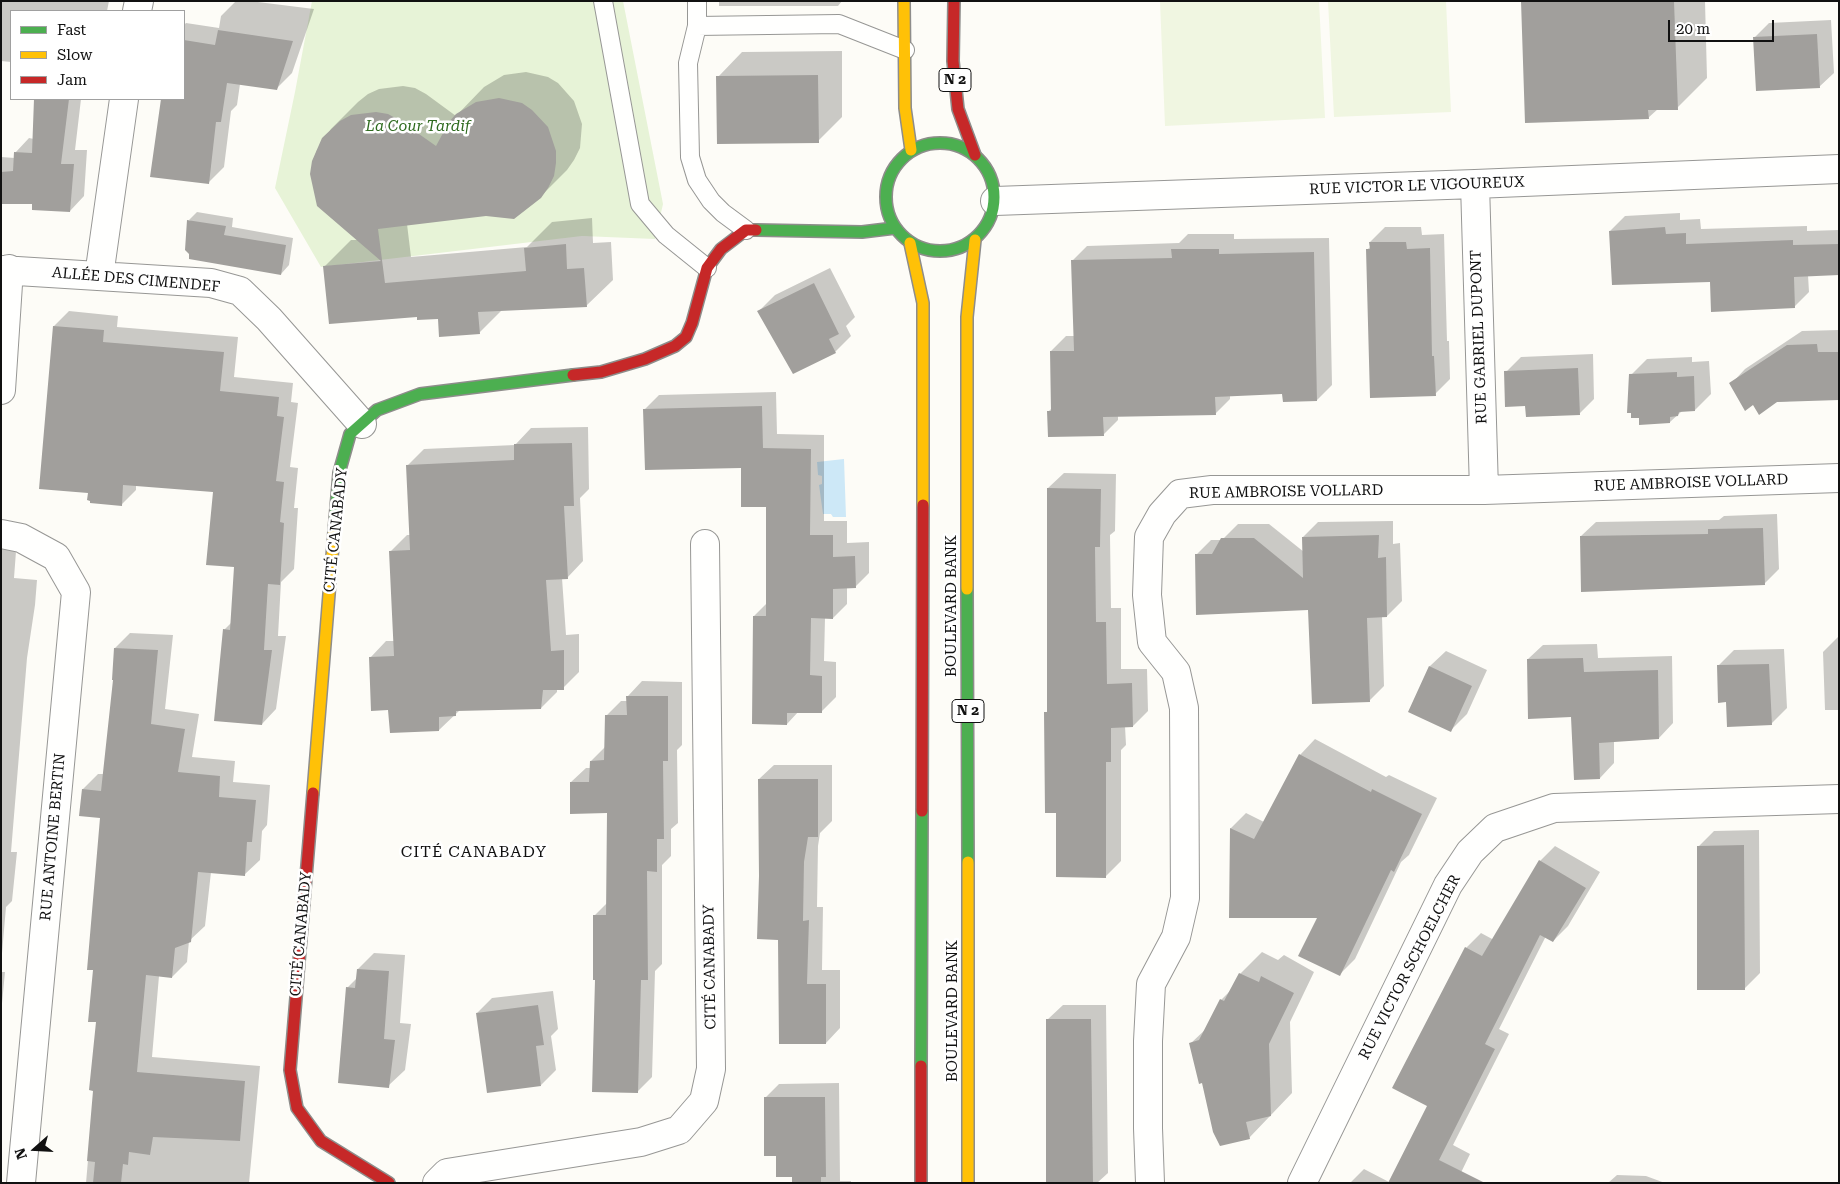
<!DOCTYPE html>
<html>
<head>
<meta charset="utf-8">
<style>
	body { margin:0 }
	#map { position:relative; width:1840px; height:1184px; overflow:hidden; background:#fdfcf7; font-family:"Roboto Serif",serif }
	canvas { display:block }
	.frame { position:absolute; inset:0; border:2px solid #111; pointer-events:none }
	.legend { position:absolute; left:10px; top:10px; width:175px; height:90px; box-sizing:border-box; background:#fff; border:1px solid #a0a0a0; margin:0; padding:6px 9px; list-style:none; font-size:15px; color:#111 }
	.legend li { display:flex; align-items:center; gap:10px; height:25px }
	.legend b { width:25px; border:1px solid #a0a0a0 }
	.north { position:absolute; left:10px; top:1124px; width:50px; height:50px; -webkit-text-stroke:4px #fff; paint-order:stroke; rotate:251deg; font-size:14px; font-weight:700; line-height:20px; text-align:center; color:#111 }
	.north::after { content:''; display:block; margin:auto; width:18px; height:22px; background:#111; clip-path:polygon(50% 0,100% 100%,50% 72%,0 100%) }
	.scale { position:absolute; left:1668px; top:20px; width:106px; height:22px; box-sizing:border-box; border:2px solid #111; border-top:0; padding-left:6px; font-size:15px; line-height:18px; white-space:nowrap; color:#111; -webkit-text-stroke:4px #fff; paint-order:stroke }
</style>
</head>
<body>
<div id="map">
<canvas width="1840" height="1184"></canvas>
<div class="frame"></div>
<ul class="legend">
<li><b style="height:6px;background:#4caf50"></b>Fast</li>
<li><b style="height:6px;background:#ffc107"></b>Slow</li>
<li><b style="height:6px;background:#c62828"></b>Jam</li>
</ul>
<div class="north">N</div>
<div class="scale">20 m</div>
</div>
<script>
const context = document.querySelector('canvas').getContext('2d');
context.lineJoin = 'round';
function paint(path, color) { context.fillStyle = color; context.fill(path, 'evenodd'); }
const shape = rows => new Path2D(rows.map(r => 'M' + r).join(''));
function trace(path, color, width, dash) { context.strokeStyle = color; context.lineWidth = width; context.lineCap = dash ? 'butt' : 'round'; context.setLineDash(dash || []); context.stroke(path); }
function drawText(font, color, halo, rows, align = 'center') {
  context.font = font + ' "Roboto Serif",serif'; context.lineWidth = 5; context.setLineDash([]); context.textBaseline = 'middle'; context.strokeStyle = halo; context.fillStyle = color; for (const [text, x, y, turn = 0] of rows) {
    context.save(); context.translate(x, y); context.rotate((+turn || 0) * Math.PI / 180); context.textAlign = isNaN(turn) ? turn : align; if (halo) context.strokeText(text, 0, 0); context.fillText(text, 0, 0); context.restore();
  }
}
paint(shape([
	[312,1,623,1,663,204,655,239,582,236,321,267,275,188,295,92]
]), '#e7f3d7');
paint(shape([
	[1160,1,1319,1,1325,118,1165,126],
	[1328,1,1446,1,1451,112,1334,117]
]), '#f0f6e1');
paint(shape([
	[844,459,846,517,833,517,831,514,823,514,819,485,822,484,822,476,818,475,817,462]
]), '#cde8f7');
paint(shape([
	[1,1,109,1,107,11,11,11,11,62,1,61],
	[236,1,250,1,314,9,292,73,276,89,240,84,237,105,231,111,224,167,208,183,152,175,162,99,184,99,184,25,186,23,219,28,221,16],
	[719,1,842,1,838,6,719,6],
	[1523,1,1705,1,1707,78,1677,108,1658,109,1648,118],
	[1831,20,1834,73,1819,87,1754,38,1769,23],
	[842,51,842,117,818,141,718,77,742,52],
	[526,72,548,77,558,83,574,101,582,124,580,148,574,160,567,170,540,197,486,215,407,224,411,257,527,247,552,222,592,218,593,243,611,242,613,280,586,306,502,310,479,333,439,318,418,315,324,267,351,240,358,240,313,161,317,150,331,129,358,102,368,94,379,89,403,86,415,88,426,94,456,116,484,87,504,75],
	[36,99,81,99,75,150,87,150,84,196,70,211,33,202,1,202,1,157,15,158,15,153,29,138,34,139],
	[197,212,233,218,232,227,293,238,289,265,281,274,189,220],
	[1680,213,1680,220,1700,219,1701,229,1807,226,1807,231,1839,230,1839,273,1808,275,1809,292,1794,307,1711,281,1610,231,1625,216],
	[1385,227,1421,227,1422,235,1444,234,1447,341,1449,341,1450,379,1435,394,1367,250,1371,246,1370,242],
	[1188,234,1234,234,1234,239,1329,238,1332,385,1317,400,1283,393,1230,395,1230,399,1215,414,1118,415,1118,420,1103,435,1048,412,1052,408,1051,351,1066,336,1075,336,1072,261,1087,246,1179,243],
	[830,268,855,317,846,326,851,336,835,352,759,311,775,295],
	[69,311,118,316,117,327,238,337,234,377,293,383,291,402,298,403,290,467,298,468,294,508,298,508,294,569,281,582,278,636,286,636,276,709,262,724,224,630,232,622,235,566,214,491,136,485,136,490,121,505,89,492,41,488,54,326],
	[1839,330,1839,397,1753,404,1731,384,1745,369,1802,331],
	[1593,354,1594,399,1579,414,1506,372,1521,357],
	[1692,357,1692,362,1709,361,1711,394,1695,410,1682,411,1670,422,1631,375,1647,359],
	[776,392,777,434,824,435,824,521,847,521,847,543,869,542,869,573,855,587,847,587,847,604,833,618,825,618,824,661,836,662,836,697,822,711,799,711,787,724,754,616,768,602,768,506,742,467,644,410,659,395],
	[588,427,589,489,580,498,583,561,567,578,562,578,566,635,579,634,579,672,563,688,557,689,557,692,541,708,460,710,439,730,389,709,370,658,386,641,394,641,391,551,407,535,410,535,408,465,424,449,515,445,531,428],
	[1064,473,1116,474,1115,531,1110,535,1111,608,1121,608,1121,669,1147,669,1148,711,1133,726,1125,726,1126,745,1121,750,1121,861,1106,876,1057,812,1046,713,1048,710,1048,488],
	[1777,514,1779,569,1764,584,1581,536,1596,522,1719,520,1724,516],
	[1393,521,1393,544,1400,543,1402,601,1387,616,1382,616,1384,686,1369,701,1309,609,1196,555,1211,540,1222,540,1238,524,1269,524,1304,552,1303,537,1318,522],
	[1,534,17,538,14,578,37,580,35,605,27,658,11,852,17,852,12,901,6,907,1,965],
	[130,633,173,635,165,709,199,714,192,757,235,761,233,782,270,785,267,825,262,831,260,860,244,875,211,872,205,926,189,941,187,962,172,977,159,976,152,1057,260,1066,249,1183,86,1183,94,1090,97,1021,95,969,101,816,80,815,83,789,98,774,104,774,114,679,115,648],
	[1839,636,1839,710,1825,710,1823,652],
	[1597,644,1598,658,1672,656,1673,723,1659,738,1614,740,1614,763,1600,778,1572,716,1528,659,1543,645],
	[1784,649,1787,708,1771,724,1727,701,1718,666,1734,650],
	[1446,651,1487,670,1467,714,1451,730,1409,711,1430,666],
	[642,681,682,682,682,745,677,750,678,823,671,829,671,856,662,865,662,964,655,971,652,1077,637,1092,597,978,594,916,607,903,608,811,571,782,586,768,591,768,591,761,605,747,606,716,621,701,628,701,628,696],
	[1315,739,1386,777,1389,775,1437,798,1409,855,1401,862,1355,959,1340,974,1319,917,1231,917,1231,828,1246,813,1264,822,1300,755],
	[774,765,832,765,832,821,820,833,818,846,817,907,823,907,822,970,840,970,840,1028,826,1043,779,939,760,876,759,779],
	[1759,830,1760,973,1745,988,1699,846,1714,831],
	[1555,846,1600,872,1568,926,1553,941,1546,936,1499,1029,1509,1034,1453,1145,1470,1154,1456,1183,1350,1183,1364,1169,1389,1182,1429,1105,1466,948,1481,933,1494,940,1540,861],
	[1262,952,1278,960,1284,955,1314,972,1290,1022,1292,1093,1249,1138,1203,1081,1190,1044,1208,1027,1221,1000,1233,988,1240,974],
	[374,953,405,955,400,1023,411,1024,405,1070,388,1086,347,988,357,978,358,969],
	[1,972,5,972,1,1014],
	[553,991,558,1029,551,1036,556,1070,541,1085,477,1013,492,998],
	[1063,1005,1106,1005,1108,1173,1097,1183,1048,1183,1047,1020],
	[839,1083,840,1181,851,1181,851,1183,794,1183,793,1176,765,1098,779,1084],
	[1617,1175,1646,1176,1665,1183,1608,1183]
]), '#0003');
paint(shape([
	[1521,1,1674,1,1678,110,1648,110,1649,119,1525,123],
	[218,30,293,41,277,90,227,83,221,122,216,122,209,184,150,177,161,99,184,99,184,40,215,45],
	[1817,34,1820,88,1756,91,1753,37],
	[818,75,819,143,717,144,716,76],
	[499,98,522,103,532,110,548,127,556,151,556,163,554,176,548,188,541,198,514,219,486,216,378,229,385,283,526,271,524,248,566,244,567,269,584,268,587,307,478,312,480,334,439,337,438,319,417,320,417,317,329,324,323,266,381,261,317,206,310,174,312,161,322,138,340,121,351,115,376,112,388,114,399,120,436,146,449,122,456,114,476,102],
	[34,99,69,99,61,164,74,164,70,212,32,210,32,204,1,204,1,172,13,171,14,152,32,153],
	[187,220,226,226,224,235,286,245,281,275,189,259,189,254,185,250],
	[1665,227,1666,234,1686,233,1686,244,1793,240,1793,245,1839,244,1839,275,1794,277,1795,308,1711,312,1710,282,1612,285,1609,231],
	[1369,242,1406,242,1407,249,1430,248,1432,356,1434,356,1436,396,1370,398,1366,249,1370,249],
	[1171,249,1219,249,1219,254,1314,252,1317,401,1283,402,1282,394,1215,397,1216,415,1103,417,1104,436,1048,437,1047,411,1051,411,1050,351,1074,351,1071,260,1172,258],
	[814,283,839,334,829,339,836,353,793,374,757,311],
	[53,326,104,330,103,342,224,352,220,391,279,397,277,416,284,417,276,481,284,482,280,522,284,523,280,585,268,584,264,650,272,650,262,725,214,721,223,629,230,630,234,567,206,565,213,492,123,485,122,506,90,503,90,501,87,500,88,493,39,489],
	[1817,344,1818,352,1839,352,1839,400,1777,402,1759,415,1753,405,1745,411,1729,383,1787,345],
	[1578,368,1580,415,1526,417,1525,406,1505,407,1504,371],
	[1677,372,1677,377,1694,376,1695,411,1679,412,1678,416,1670,417,1670,423,1639,425,1639,418,1631,418,1631,413,1627,413,1629,374],
	[762,406,763,448,811,449,810,535,833,535,833,557,855,556,856,588,833,589,833,619,811,618,810,675,822,676,822,713,787,713,787,725,752,724,753,616,766,616,766,507,741,507,741,468,645,470,643,409],
	[572,443,574,506,564,506,568,579,546,580,551,651,564,650,564,690,543,690,541,709,456,711,456,716,439,717,439,731,390,733,388,710,371,711,369,657,394,656,389,551,410,550,406,465,514,460,514,444],
	[1047,488,1101,489,1100,547,1095,547,1096,622,1106,622,1107,684,1132,683,1133,727,1111,728,1111,762,1106,762,1106,878,1056,877,1056,813,1045,813,1044,712,1047,712],
	[1763,528,1765,585,1581,592,1580,536,1708,534,1708,529],
	[1379,535,1378,558,1386,557,1387,617,1367,618,1370,702,1312,704,1308,610,1196,615,1195,554,1212,554,1221,538,1254,538,1303,578,1302,537],
	[114,648,158,650,151,724,185,729,178,772,220,776,219,797,256,800,252,842,247,842,245,876,198,872,191,942,175,948,172,978,146,975,137,1072,245,1081,240,1141,153,1137,150,1155,129,1152,128,1165,123,1164,121,1183,93,1183,95,1162,87,1161,93,1091,89,1090,96,1022,88,1022,93,970,87,970,100,818,79,816,82,789,101,791,113,680,112,680],
	[1583,658,1584,672,1658,670,1659,739,1599,743,1600,779,1574,780,1571,717,1528,719,1527,659],
	[1769,664,1772,725,1727,727,1726,702,1718,703,1717,665],
	[1429,666,1472,686,1451,732,1408,712],
	[626,696,668,696,668,761,663,761,664,839,657,839,657,872,647,871,648,980,641,980,638,1093,592,1092,595,980,593,980,593,915,606,915,607,813,570,814,570,782,589,782,590,761,604,760,605,715,627,715],
	[1299,754,1371,792,1372,789,1422,814,1394,872,1391,870,1340,976,1298,956,1317,918,1229,918,1230,828,1254,839],
	[758,779,818,779,818,837,808,837,804,862,803,921,809,920,807,984,826,984,826,1044,779,1044,778,940,757,939,759,876],
	[1744,845,1745,990,1697,990,1697,846],
	[1539,860,1586,888,1553,942,1540,935,1485,1044,1495,1049,1439,1160,1485,1183,1388,1183,1427,1106,1392,1088,1465,947,1482,956],
	[357,969,389,971,384,1039,395,1040,389,1088,338,1083,346,987,355,988],
	[1239,973,1259,982,1261,976,1294,993,1269,1044,1271,1116,1246,1122,1250,1139,1220,1146,1213,1132,1202,1083,1199,1084,1189,1043,1199,1040,1220,999,1224,1001],
	[538,1005,544,1045,536,1046,541,1086,487,1093,476,1013],
	[1046,1019,1091,1019,1093,1183,1046,1183],
	[764,1097,825,1097,826,1177,821,1177,821,1183,792,1183,792,1177,776,1177,776,1156,764,1156]
]), '#a19f9c');
const lane = shape([
	[603,1,640,204,666,235,707,268],
	[697,1,697,26,839,24,905,50],
	[697,26,688,63,690,157,697,180,711,201,723,213,746,230]
]);
const street = shape([
	[137,11,139,1],
	[1475,184,1484,490],
	[995,201,1475,184,1839,169],
	[1,270,211,283,240,291,269,319,362,424],
	[99,276,124,99],
	[1,390,9,269],
	[1,534,21,538,56,557,76,592,21,1183],
	[437,1183,447,1173,641,1142,679,1130,704,1101,711,1069,705,544],
	[1150,1183,1148,1128,1148,1041,1151,984,1176,937,1185,898,1184,708,1176,672,1152,642,1147,595,1149,537,1162,514,1180,494,1212,490,1484,490,1839,478],
	[1302,1183,1448,885,1470,852,1495,828,1554,808,1839,799]
]);
const fast = shape([
	'886 197a54 54 0 1 1 108 0a54 54 0 1 1-108 0Z',
	[756,230,862,232,895,228],
	[334,532,339,473,350,434,377,410,420,394,573,375],
	[967,589,968,862],
	[921,1066,922,811]
]);
const slow = shape([
	[904,1,905,108,911,150],
	[910,243,923,303,923,505],
	[967,589,967,317,975,240],
	[313,793,334,532],
	[968,862,968,1183]
]);
const jam = shape([
	[954,1,953,61,958,109,975,155],
	[573,375,601,372,645,359,675,346,686,337,692,323,707,268,721,249,746,230,756,230],
	[313,793,290,1070,297,1108,321,1141,389,1183],
	[922,811,923,505],
	[921,1183,921,1066]
]);
trace(lane, '#979795', 20);
trace(street, '#979795', 30);
trace(fast, '#8e8d8b', 14);
trace(slow, '#8e8d8b', 14);
trace(jam, '#8e8d8b', 14);
trace(lane, '#fffffe', 18);
trace(street, '#fffffe', 28);
trace(fast, '#4caf50', 11);
trace(slow, '#ffc107', 11);
trace(jam, '#c62828', 11);
for (const [x, y, w] of [
	[955,80,32],
	[968,711,32]
]) { const box = new Path2D(); box.roundRect(x - w / 2, y - 11.5, w, 23, 4); context.fillStyle = '#fff'; context.fill(box); trace(box, '#111', 1); }
drawText('bold 14px', '#111', null, [
	["N 2",955,80],
	["N 2",968,711]
]);
drawText('italic 15px', '#2f6b1f', '#fff', [
	["La Cour Tardif",418,127]
]);
drawText('15px', '#111', '#fff', [
	["RUE VICTOR LE VIGOUREUX",1417,186,-2],
	["ALLÉE DES CIMENDEF",136,280,5],
	["RUE GABRIEL DUPONT",1479,337,-92],
	["RUE AMBROISE VOLLARD",1691,483,-2],
	["RUE AMBROISE VOLLARD",1286,492,-1],
	["CITÉ CANABADY",336,530,-84],
	["BOULEVARD BANK",952,606,-90],
	["RUE ANTOINE BERTIN",53,837,-85],
	["CITÉ CANABADY",301,934,-85],
	["CITÉ CANABADY",710,967,-91],
	["RUE VICTOR SCHOELCHER",1410,967,-63],
	["BOULEVARD BANK",953,1011,-90]
]);
context.letterSpacing = '1px';
drawText('16px', '#111', '#fff', [
	["CITÉ CANABADY",474,852]
]);
context.letterSpacing = '0px';
</script>
</body>
</html>
